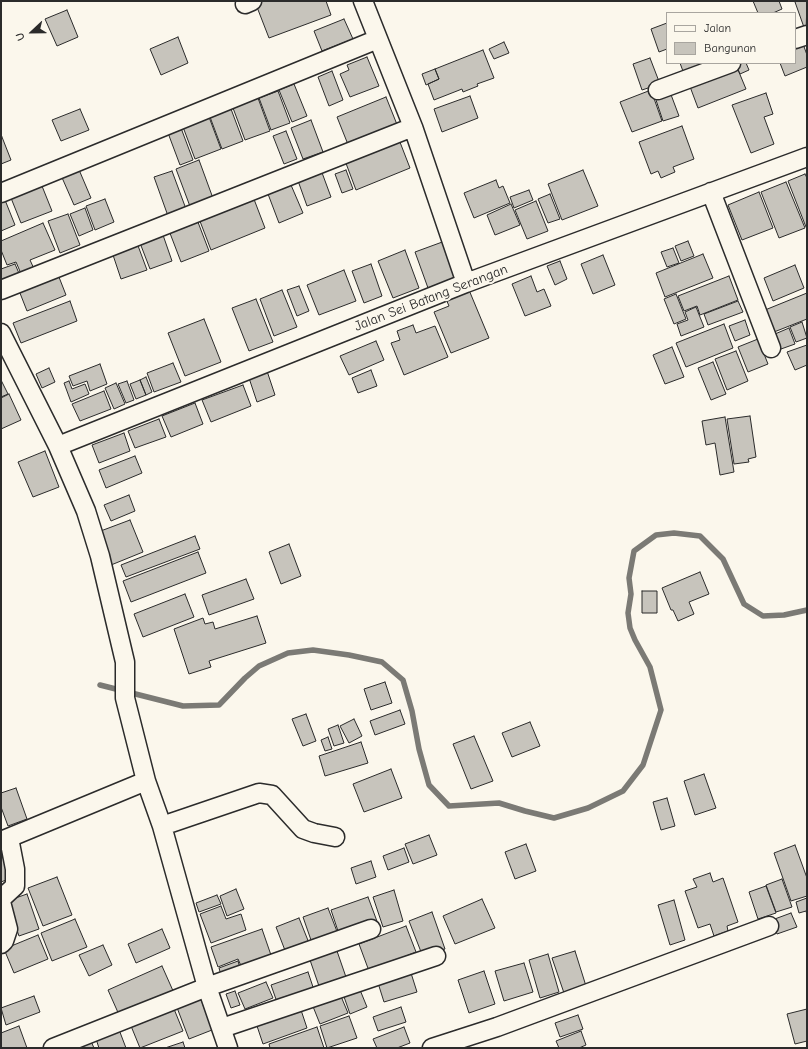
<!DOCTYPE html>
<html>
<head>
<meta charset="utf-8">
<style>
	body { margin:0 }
	#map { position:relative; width:808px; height:1049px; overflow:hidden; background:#fbf7ec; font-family:"Comic Neue",sans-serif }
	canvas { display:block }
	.frame { position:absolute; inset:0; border:2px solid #2b2b2b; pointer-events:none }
	.legend { position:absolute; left:666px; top:12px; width:130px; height:52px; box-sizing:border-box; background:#fbf7ec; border:1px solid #a8a59f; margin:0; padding:5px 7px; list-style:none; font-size:12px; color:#2b2b2b }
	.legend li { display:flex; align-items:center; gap:8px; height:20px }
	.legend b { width:20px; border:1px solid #a8a59f }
	.north { position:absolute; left:12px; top:12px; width:40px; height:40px; -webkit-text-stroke:3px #fbf7ec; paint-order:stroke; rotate:248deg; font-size:11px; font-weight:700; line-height:16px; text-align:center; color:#2b2b2b }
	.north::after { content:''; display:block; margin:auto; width:14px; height:18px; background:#2b2b2b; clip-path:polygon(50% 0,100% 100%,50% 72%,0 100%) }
</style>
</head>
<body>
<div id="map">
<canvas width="808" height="1049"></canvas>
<div class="frame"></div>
<ul class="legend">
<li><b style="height:5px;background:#fbf7ec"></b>Jalan</li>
<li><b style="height:11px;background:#c7c4bc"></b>Bangunan</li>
</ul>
<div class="north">U</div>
</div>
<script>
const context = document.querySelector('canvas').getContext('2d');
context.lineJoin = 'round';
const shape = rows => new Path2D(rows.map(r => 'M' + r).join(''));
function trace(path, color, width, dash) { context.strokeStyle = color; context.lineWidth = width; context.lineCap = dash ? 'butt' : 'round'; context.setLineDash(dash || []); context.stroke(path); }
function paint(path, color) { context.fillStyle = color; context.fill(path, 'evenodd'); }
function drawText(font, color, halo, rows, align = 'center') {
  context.font = font + ' "Comic Neue",sans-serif'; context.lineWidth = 4; context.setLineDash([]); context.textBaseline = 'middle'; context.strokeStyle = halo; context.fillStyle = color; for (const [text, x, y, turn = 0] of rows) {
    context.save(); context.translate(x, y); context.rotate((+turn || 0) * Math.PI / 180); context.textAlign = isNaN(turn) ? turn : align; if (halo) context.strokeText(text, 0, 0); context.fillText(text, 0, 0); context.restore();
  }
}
trace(shape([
	[100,685,183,706,219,705,245,678,259,666,288,653,313,650,349,655,382,662,403,680,412,711,419,749,429,785,449,806,499,803,525,811,554,818,588,808,623,791,643,765,661,710,650,667,635,640,630,628,628,613,631,594,629,578,634,551,656,535,674,533,700,536,723,559,744,604,763,616,784,615,807,610]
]), '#7b7a75', 5.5);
const building = shape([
	[258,1,326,1,331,15,269,38,255,2,258,1],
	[753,1,779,1,782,9,773,13,758,13,753,1],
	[797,1,807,1,806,33,795,2,797,1],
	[67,10,78,37,57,46,45,19,67,10],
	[344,19,353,39,322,51,314,31,344,19],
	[667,23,667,49,659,52,651,29,667,23],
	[178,37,188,63,161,75,150,49,178,37],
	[802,41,807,55,807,67,785,76,780,63,795,63,795,44,802,41],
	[504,42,509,53,494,59,489,49,504,42],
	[483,50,494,78,477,84,478,86,463,92,462,89,434,100,428,84,439,79,435,69,483,50],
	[367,57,379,86,350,97,340,74,349,70,347,65,367,57],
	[650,58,660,84,642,90,633,64,650,58],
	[680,63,714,63,684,74,680,63],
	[743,63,746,63,749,70,740,74,736,65,743,63],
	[736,65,746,89,698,108,689,84,736,65],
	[435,69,439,79,426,85,422,74,435,69],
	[332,71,343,100,329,106,318,77,332,71],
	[294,84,307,116,292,122,279,90,294,84],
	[651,90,662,121,632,132,620,102,651,90],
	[278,91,290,123,271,130,259,98,278,91],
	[670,92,679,116,663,121,655,97,670,92],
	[766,93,773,114,764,117,774,144,751,153,732,105,766,93],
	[470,96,478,118,442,132,434,109,470,96],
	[386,97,398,127,349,147,337,117,386,97],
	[258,98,270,131,245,140,233,108,258,98],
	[80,109,89,130,61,141,52,120,80,109],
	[231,109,243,141,222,149,210,117,231,109],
	[209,117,221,149,195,159,183,127,209,117],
	[311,120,323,152,303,159,291,128,311,120],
	[682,126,694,159,673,167,675,172,661,178,658,171,651,174,639,142,682,126],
	[181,128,193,160,180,165,168,133,181,128],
	[286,131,297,159,284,164,273,136,286,131],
	[2,137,11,160,1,164,1,138,2,137],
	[398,137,410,168,356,190,344,158,398,137],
	[199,160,214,201,191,209,176,169,199,160],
	[77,165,91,198,74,205,60,173,77,165],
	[321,170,331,197,307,206,297,178,321,170],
	[346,170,353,189,342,193,335,174,346,170],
	[583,170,598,206,562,220,548,184,583,170],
	[172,171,186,209,168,216,154,177,172,171],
	[805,174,807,178,807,226,806,227,788,181,805,174],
	[496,180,499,188,503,186,510,203,474,218,464,193,496,180],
	[786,182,805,228,779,238,761,192,786,182],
	[291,185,303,213,279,223,268,194,291,185],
	[42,186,52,211,21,223,11,198,42,186],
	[529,190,533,200,514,208,510,197,529,190],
	[759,192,773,228,742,240,728,205,759,192],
	[252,194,265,228,211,250,198,216,252,194],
	[550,194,560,219,548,223,538,199,550,194],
	[3,195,15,225,1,231,1,196,3,195],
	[105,199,114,222,95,230,86,206,105,199],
	[536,201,548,231,527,239,515,210,536,201],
	[511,204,520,225,495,235,487,215,511,204],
	[85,208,93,230,79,236,70,214,85,208],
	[68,214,80,245,60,253,48,221,68,214],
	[196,217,209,251,181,262,168,228,196,217],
	[43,223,55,250,30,260,35,271,22,276,16,262,7,265,1,250,1,241,43,223],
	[163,235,172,261,150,269,140,243,163,235],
	[445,241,458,277,428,288,415,252,445,241],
	[688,241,694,256,681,261,675,246,688,241],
	[137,243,147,270,121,279,112,252,137,243],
	[673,248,679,263,667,267,661,252,673,248],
	[405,250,419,288,393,298,378,261,405,250],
	[703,254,713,278,665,297,656,273,703,254],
	[603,255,615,285,593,294,581,264,603,255],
	[560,261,567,279,555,285,547,266,560,261],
	[15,264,21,278,1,286,1,269,15,264],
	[371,264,382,296,364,303,352,271,371,264],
	[795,265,804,288,773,301,764,278,795,265],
	[344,270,356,301,319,315,307,285,344,270],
	[57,272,66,295,27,311,18,288,57,272],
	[531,276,537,292,544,289,551,306,525,316,512,284,531,276],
	[729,276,738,300,700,315,697,306,684,311,678,296,729,276],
	[299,286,309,311,297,316,287,290,299,286],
	[282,290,297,327,274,336,260,299,282,290],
	[469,290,489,338,451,353,434,312,449,306,446,299,469,290],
	[807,293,807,319,774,332,765,310,807,293],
	[676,294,686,319,674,324,664,299,676,294],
	[256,299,273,342,249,351,232,308,256,299],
	[70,301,77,321,21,343,13,323,70,301],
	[738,301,743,312,708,325,704,314,738,301],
	[696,307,704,327,681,336,677,324,688,320,685,312,696,307],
	[204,319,221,362,185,376,168,333,204,319],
	[745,320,750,335,735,341,729,326,745,320],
	[802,322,807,338,796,342,790,327,802,322],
	[724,324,733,348,686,367,676,343,724,324],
	[413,325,416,333,435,326,448,357,404,375,391,343,400,340,397,331,413,325],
	[789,328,795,344,781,349,775,334,789,328],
	[758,339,768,364,748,372,738,347,758,339],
	[376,341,384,360,349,375,340,356,376,341],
	[807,345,807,365,795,370,787,352,807,345],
	[672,347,684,377,665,384,653,355,672,347],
	[736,351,748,381,727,390,715,359,736,351],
	[713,362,726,394,711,400,698,368,713,362],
	[173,363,181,382,154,392,147,373,173,363],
	[100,364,107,384,90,391,87,381,73,386,69,376,100,364],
	[49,368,55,382,42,388,36,374,49,368],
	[371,370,377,386,358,393,352,378,371,370],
	[267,371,275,395,257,402,249,378,267,371],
	[146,377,152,392,146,395,140,380,146,377],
	[1,380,8,394,1,397,1,380],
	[140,380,146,395,136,399,130,384,140,380],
	[69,381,72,389,85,384,89,394,71,402,64,383,69,381],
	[127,381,134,400,126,403,118,384,127,381],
	[116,383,125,404,114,409,105,388,116,383],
	[243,385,251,406,211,422,202,400,243,385],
	[104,391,111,409,80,421,72,404,104,391],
	[9,394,21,420,1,429,1,398,9,394],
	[195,403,203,424,171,437,162,416,195,403],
	[750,416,756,457,748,459,749,462,734,464,727,419,750,416],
	[725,417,734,472,720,475,715,443,706,445,702,421,725,417],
	[159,419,166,437,135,448,128,431,159,419],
	[124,433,130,451,99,463,92,445,124,433],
	[45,451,59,487,33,497,18,462,45,451],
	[135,456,142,473,106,488,99,470,135,456],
	[129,495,135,511,111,521,104,505,129,495],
	[130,520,143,552,111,565,98,532,130,520],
	[195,536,200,549,126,577,121,565,195,536],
	[289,544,301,576,281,584,269,552,289,544],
	[198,552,206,573,131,602,123,581,198,552],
	[700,572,709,594,689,602,694,614,678,621,673,610,671,610,662,588,700,572],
	[246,579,254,599,209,615,202,595,246,579],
	[642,591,657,591,657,613,642,613,642,591],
	[185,594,194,617,143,637,134,614,185,594],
	[257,616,266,643,209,661,211,667,189,674,174,629,203,618,205,624,213,622,215,629,257,616],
	[385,682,392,703,371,710,364,689,385,682],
	[400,710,405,724,375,735,370,721,400,710],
	[306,714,316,741,303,746,292,719,306,714],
	[354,719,362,736,349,743,340,726,354,719],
	[530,722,540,746,512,757,502,733,530,722],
	[338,725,344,743,334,746,328,729,338,725],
	[474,736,493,781,471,789,453,744,474,736],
	[328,737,332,749,325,751,321,740,328,737],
	[361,742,368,763,325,776,319,756,361,742],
	[391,769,402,798,364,812,353,784,391,769],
	[704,774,716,808,695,815,684,781,704,774],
	[16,788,27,819,8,826,1,807,1,793,16,788],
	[667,798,675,826,661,830,653,802,667,798],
	[429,835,437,855,413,864,405,844,429,835],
	[526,844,536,871,515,879,505,852,526,844],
	[795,845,807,878,807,896,791,901,774,853,795,845],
	[404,848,409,862,388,870,383,856,404,848],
	[1,853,11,878,1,882,1,853],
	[371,861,376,877,356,884,351,868,371,861],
	[710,873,713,882,723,878,738,922,727,926,728,931,714,936,710,924,698,928,685,891,697,887,693,879,710,873],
	[57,877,72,915,43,926,28,888,57,877],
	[782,879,792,907,776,912,766,885,782,879],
	[766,886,776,913,758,919,749,892,766,886],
	[236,889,244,909,227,916,220,896,236,889],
	[394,890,403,921,383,927,373,897,394,890],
	[27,894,39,929,19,936,7,901,27,894],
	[217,895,221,904,199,912,196,903,217,895],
	[368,897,378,924,340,937,331,910,368,897],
	[807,898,807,915,806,911,799,913,796,902,807,898],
	[482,899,495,928,455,944,443,916,482,899],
	[674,900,685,940,670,945,658,905,674,900],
	[221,906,226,919,241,914,246,930,211,943,200,914,221,906],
	[328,908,338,934,312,943,303,917,328,908],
	[432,912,445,949,423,957,409,921,432,912],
	[791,913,797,927,777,934,772,920,791,913],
	[299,918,309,943,286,953,276,927,299,918],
	[75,919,87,947,52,961,41,933,75,919],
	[406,926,416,952,369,971,359,944,406,926],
	[162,929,170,948,136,963,128,944,162,929],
	[262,929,272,958,242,968,238,959,218,967,211,947,262,929],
	[38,935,48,959,14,973,4,949,38,935],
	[103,945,112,965,89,976,79,955,103,945],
	[337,951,347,980,320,989,310,960,337,951],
	[575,951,586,986,564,993,552,958,575,951],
	[548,954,559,992,540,998,529,960,548,954],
	[238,961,240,968,221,975,219,968,238,961],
	[524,963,533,992,504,1001,495,971,524,963],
	[162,966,174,993,120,1017,108,990,162,966],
	[484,971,495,1004,469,1013,458,980,484,971],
	[308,972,315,993,278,1005,271,985,308,972],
	[411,973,417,992,384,1002,378,983,411,973],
	[266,982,273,998,245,1009,238,993,266,982],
	[358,985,367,1007,350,1014,342,991,358,985],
	[235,991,240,1005,231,1008,226,994,235,991],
	[340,994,348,1013,320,1024,312,1004,340,994],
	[34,996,40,1012,6,1025,1,1008,34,996],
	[200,996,212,1030,189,1039,176,1005,200,996],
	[300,1007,307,1028,263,1044,256,1023,300,1007],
	[401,1007,406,1022,378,1031,373,1017,401,1007],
	[174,1009,183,1031,140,1048,131,1026,174,1009],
	[807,1009,807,1041,795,1044,787,1014,807,1009],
	[578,1015,583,1029,560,1037,555,1023,578,1015],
	[349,1016,357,1038,327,1048,320,1026,349,1016],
	[19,1026,27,1048,1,1048,1,1033,19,1026],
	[118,1027,126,1048,99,1048,95,1036,118,1027],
	[317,1027,324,1048,270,1048,269,1044,317,1027],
	[404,1027,410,1043,397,1048,377,1048,373,1039,404,1027],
	[581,1031,586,1045,579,1048,559,1048,556,1041,581,1031],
	[90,1039,94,1048,68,1048,90,1039],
	[183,1042,185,1048,165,1048,183,1042]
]);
paint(building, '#c7c4bc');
trace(building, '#2b2b2b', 1);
const minor = shape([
	[363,1,413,127,466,283],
	[245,4,252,1],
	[795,39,807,35],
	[658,90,731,63],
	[711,192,771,348],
	[1,193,378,39],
	[1,290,413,127],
	[1,333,58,446,86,511,100,556,125,662,125,698,146,781,162,826,207,987,228,1048],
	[58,446,466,283,807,157],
	[162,826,259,793,272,795,303,829,314,833,335,837],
	[1,841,146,781],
	[1,899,15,886,15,869,9,838],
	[1,902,8,929,4,941,1,944],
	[222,1028,436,956],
	[53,1048,207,987,371,929],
	[432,1048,497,1027,769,926]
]);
trace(minor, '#2b2b2b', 21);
trace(minor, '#fbf7ec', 18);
drawText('14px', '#2b2b2b', '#fbf7ec', [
	["Jalan Sei Batang Serangan",431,298,-21]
]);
</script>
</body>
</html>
